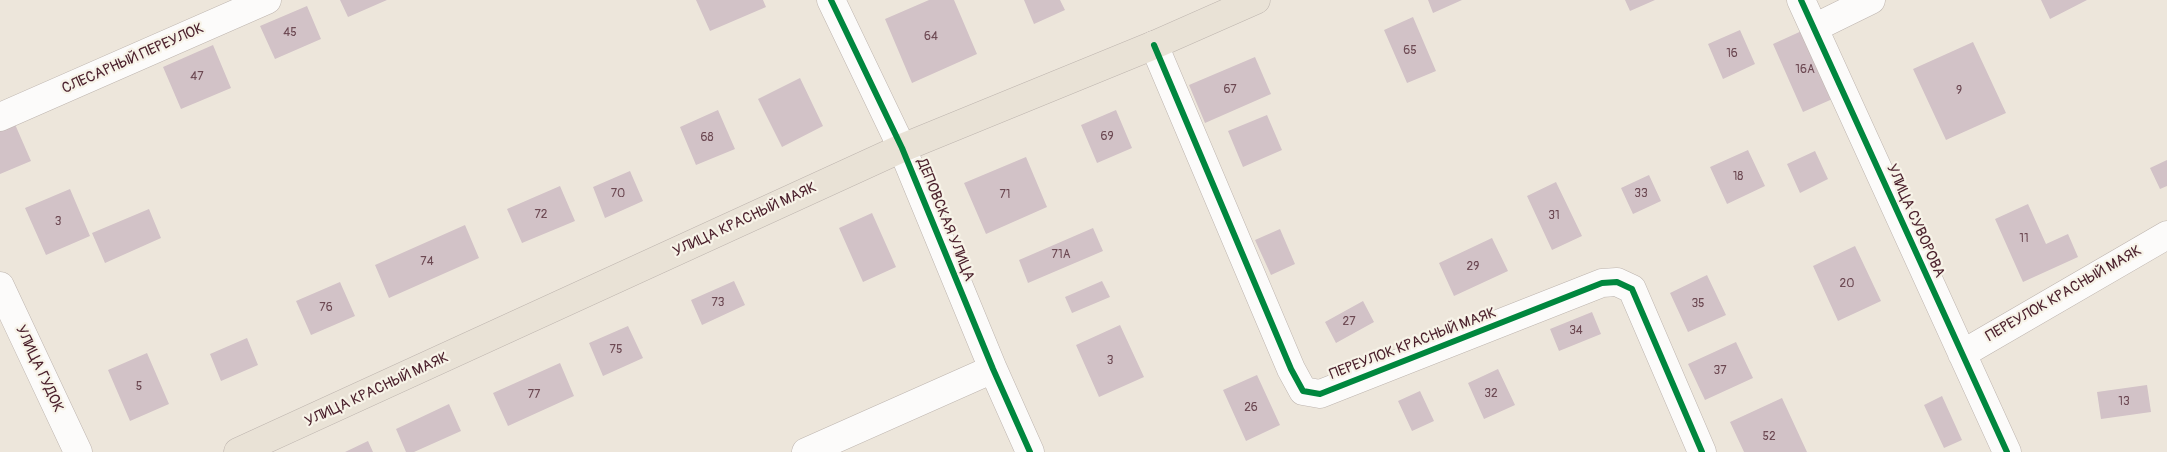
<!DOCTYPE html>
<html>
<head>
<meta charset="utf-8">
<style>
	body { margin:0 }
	canvas { display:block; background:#ede6db }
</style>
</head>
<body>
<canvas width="2167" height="452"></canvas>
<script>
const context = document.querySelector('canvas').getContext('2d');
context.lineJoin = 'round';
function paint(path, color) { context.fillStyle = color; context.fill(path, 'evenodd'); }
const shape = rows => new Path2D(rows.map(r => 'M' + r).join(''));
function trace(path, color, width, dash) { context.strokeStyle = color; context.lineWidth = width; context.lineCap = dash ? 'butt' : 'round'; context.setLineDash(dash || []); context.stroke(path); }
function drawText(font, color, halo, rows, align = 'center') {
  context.font = font + ' Pangolin,sans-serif'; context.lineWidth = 4.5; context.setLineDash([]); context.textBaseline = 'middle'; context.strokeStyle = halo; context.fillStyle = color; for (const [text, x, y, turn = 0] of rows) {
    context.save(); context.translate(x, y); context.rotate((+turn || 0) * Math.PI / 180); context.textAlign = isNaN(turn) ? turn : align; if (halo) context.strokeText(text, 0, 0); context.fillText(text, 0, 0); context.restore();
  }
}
paint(shape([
	[340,0,387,0,348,17],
	[696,0,763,0,766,7,710,31],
	[929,0,954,0,977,54,912,83,885,19],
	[1024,0,1060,0,1065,10,1034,24],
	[1428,0,1462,0,1433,13],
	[1625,0,1655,0,1630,11],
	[2041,0,2087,0,2050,19],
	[307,6,321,39,275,59,260,26],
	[1413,17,1436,71,1407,83,1384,30],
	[1806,29,1837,97,1803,112,1773,44],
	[1740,30,1755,64,1723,79,1708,44],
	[1973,42,2006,113,1946,140,1913,69],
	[213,45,231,88,181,109,163,67],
	[1255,57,1271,94,1205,123,1189,85],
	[800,78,823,126,782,147,758,99],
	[718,110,735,149,696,165,680,127],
	[1116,110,1132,148,1097,163,1081,125],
	[1267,115,1282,150,1243,167,1228,131],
	[14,122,31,161,0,174,0,128],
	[1748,150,1765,186,1727,204,1710,167],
	[1815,151,1828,179,1800,193,1787,164],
	[1026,157,1047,207,986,234,964,183],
	[2167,160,2167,186,2160,189,2150,168],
	[630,171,643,201,605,218,593,187],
	[1649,175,1661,201,1633,214,1621,188],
	[1556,182,1582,236,1552,250,1527,196],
	[560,186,575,221,522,243,507,209],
	[70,189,90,236,46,255,25,208],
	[2028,204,2046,244,2068,234,2078,257,2023,282,1995,219],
	[149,209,161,238,105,263,92,233],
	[872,213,896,267,863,282,839,228],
	[465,225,479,258,389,298,375,265],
	[1093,228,1103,251,1028,283,1019,260],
	[1280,229,1295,264,1271,275,1255,240],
	[1492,238,1508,271,1454,296,1439,263],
	[1855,246,1881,301,1838,321,1813,266],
	[1707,275,1726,315,1688,332,1670,293],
	[734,281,745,305,702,325,691,300],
	[1102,281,1110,297,1072,313,1065,297],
	[340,282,355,316,311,335,296,301],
	[1363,301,1374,322,1336,343,1325,322],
	[1592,312,1601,334,1559,351,1550,329],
	[1120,325,1144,377,1099,397,1076,345],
	[628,326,643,358,603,376,589,343],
	[247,338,258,365,221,381,210,354],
	[1736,342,1753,378,1705,400,1688,364],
	[147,353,169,404,130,421,108,370],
	[560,363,574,396,508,426,493,393],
	[1498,369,1515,405,1484,419,1468,383],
	[1257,375,1280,425,1246,441,1223,390],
	[2147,385,2151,412,2101,419,2097,392],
	[1420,391,1434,421,1412,431,1398,401],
	[1942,396,1962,440,1944,448,1924,405],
	[1782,398,1807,452,1744,452,1730,422],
	[449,404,461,431,414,452,406,452,396,429],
	[368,441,373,452,345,452]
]), '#d2c2c7');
const street = shape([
	[831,0,902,148,993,369,1030,452],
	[1801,0,2007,452],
	[1814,28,1871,0],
	[1154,45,1291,369,1303,391,1320,394,1602,283,1617,282,1632,289,1702,452],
	[0,117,267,0],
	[0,286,78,452],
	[1962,354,2167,235],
	[806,452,993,369]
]);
const primary = shape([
	[238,452,902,148,1154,45,1256,0]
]);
trace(street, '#bdb4ae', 29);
trace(primary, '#bdb4ae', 29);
trace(street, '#fcfbfa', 28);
trace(primary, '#e9e2d6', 28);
trace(shape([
	[831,0,902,148,993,369,1030,452],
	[1801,0,2007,452],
	[1154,45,1291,369,1303,391,1320,394,1602,283,1617,282,1632,289,1702,452]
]), '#00873e', 6);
drawText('12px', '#6c4852', null, [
	["45",290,33],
	["64",931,37],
	["65",1410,51],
	["16",1732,54],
	["16А",1805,70],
	["47",197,77],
	["67",1230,90],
	["9",1959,91],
	["69",1107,137],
	["68",707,138],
	["18",1738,177],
	["70",618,194],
	["33",1641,194],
	["71",1005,195],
	["72",541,215],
	["31",1554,216],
	["3",58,222],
	["11",2024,239],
	["71А",1061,255],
	["74",427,262],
	["29",1473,267],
	["20",1847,284],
	["73",718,303],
	["35",1698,304],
	["76",326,308],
	["27",1349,322],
	["34",1576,331],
	["75",616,350],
	["3",1110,361],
	["37",1720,371],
	["5",139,387],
	["32",1491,394],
	["77",534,395],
	["13",2124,402],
	["26",1251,408],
	["52",1769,437]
]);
drawText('15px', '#4a1f2b', '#f7f3e8', [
	["СЛЕСАРНЫЙ ПЕРЕУЛОК",133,59,-24],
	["УЛИЦА КРАСНЫЙ МАЯК",745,220,-25],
	["ДЕПОВСКАЯ УЛИЦА",945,220,68],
	["УЛИЦА СУВОРОВА",1915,221,66],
	["ПЕРЕУЛОК КРАСНЫЙ МАЯК",2064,294,-30],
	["ПЕРЕУЛОК КРАСНЫЙ МАЯК",1413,344,-21],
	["УЛИЦА ГУДОК",39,369,65],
	["УЛИЦА КРАСНЫЙ МАЯК",377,390,-25]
]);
</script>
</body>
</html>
